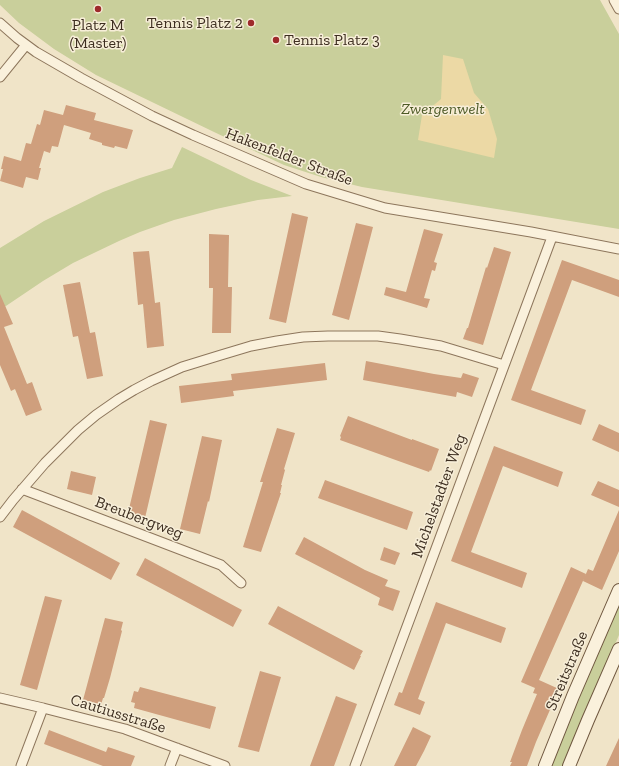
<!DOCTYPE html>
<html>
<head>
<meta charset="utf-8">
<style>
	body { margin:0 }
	canvas { display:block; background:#f0e4c8 }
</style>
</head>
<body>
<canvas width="619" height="766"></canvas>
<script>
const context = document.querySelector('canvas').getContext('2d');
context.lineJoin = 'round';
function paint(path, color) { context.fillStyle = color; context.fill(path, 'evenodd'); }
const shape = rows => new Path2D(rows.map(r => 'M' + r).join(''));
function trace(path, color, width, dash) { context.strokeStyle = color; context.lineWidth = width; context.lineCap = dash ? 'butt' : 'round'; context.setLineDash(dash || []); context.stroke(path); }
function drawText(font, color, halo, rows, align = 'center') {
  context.font = font + ' "Zilla Slab",serif'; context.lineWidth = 3; context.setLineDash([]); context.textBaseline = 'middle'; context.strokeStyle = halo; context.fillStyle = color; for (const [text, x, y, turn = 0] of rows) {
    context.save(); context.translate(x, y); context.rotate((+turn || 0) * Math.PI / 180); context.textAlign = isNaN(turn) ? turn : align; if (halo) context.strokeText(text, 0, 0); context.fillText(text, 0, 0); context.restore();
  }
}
paint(shape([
	[0,0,600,0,619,34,619,229,362,187,321,177,284,165,214,132,96,75,54,49,19,23,0,5],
	[182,147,251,180,292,196,258,200,216,209,174,220,140,232,119,241,73,263,43,281,0,310,0,248,44,221,103,192,140,178,172,168],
	[619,604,619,635,563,766,550,766,569,719]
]), '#c9cf9b');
paint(shape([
	[443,55,463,59,474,93,488,109,497,139,494,158,418,140,422,115,441,99]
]), '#ecd9a5');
paint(shape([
	[66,105,96,113,94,120,133,130,127,149,115,146,114,148,102,145,102,143,89,139,91,133,64,125,58,147,52,146,50,153,44,151,39,168,41,168,38,180,26,177,23,188,0,181,3,169,1,169,4,156,21,161,26,143,31,144,37,124,40,125,44,110,63,115],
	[292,213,308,217,286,323,269,319],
	[356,223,373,227,349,320,332,315],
	[424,229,443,234,434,262,437,263,435,271,432,270,424,298,430,299,427,308,384,295,386,287,406,292],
	[209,234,229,235,228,287,232,287,231,333,212,333,213,288,209,288],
	[494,247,511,252,483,345,463,339,467,328,468,328,486,267,487,268],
	[149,251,155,303,160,302,164,346,147,348,143,304,138,305,133,252],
	[562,260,619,280,619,297,572,280,531,390,586,410,581,425,511,400],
	[80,282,90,333,95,332,103,376,87,379,78,336,73,337,63,285],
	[0,294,13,324,4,327,27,384,32,382,42,410,26,416,15,389,11,391,0,365],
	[366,361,434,374,461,378,463,373,479,378,472,397,457,392,456,397,363,380],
	[325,363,327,380,233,391,234,396,181,403,179,386,232,380,231,374],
	[348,416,412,440,412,439,439,449,431,471,430,470,429,472,340,440,341,437,340,436],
	[150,420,167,424,145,518,128,513],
	[599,424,619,433,619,452,592,440],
	[277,428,295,433,284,469,285,470,281,485,282,485,280,493,281,493,261,552,243,547,263,482,260,482],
	[202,436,222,440,209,502,208,501,200,534,180,529],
	[494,446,563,472,558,487,503,466,471,552,527,573,522,588,451,561],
	[71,471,96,477,92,495,67,489],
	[325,480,413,512,407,530,318,498],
	[598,481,619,490,619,507,591,495],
	[22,510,120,563,111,580,13,527],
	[619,510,619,551,602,590,583,581,588,569,593,571],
	[304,537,365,570,388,580,385,586,400,591,393,611,378,605,380,598,295,554],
	[384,547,400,553,395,565,380,560],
	[145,558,242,610,233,627,136,575],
	[571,567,586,574,539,680,559,689,536,742,527,766,510,766,512,762,510,762,522,730,537,694,533,693,535,688,521,682],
	[45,596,62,600,37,690,20,685],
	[436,602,506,628,501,643,446,623,418,699,425,702,420,715,394,705,399,692,402,693],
	[278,606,363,651,360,656,361,656,354,670,268,624],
	[105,618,123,622,121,630,122,631,110,678,104,698,103,698,101,705,83,700],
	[260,671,281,677,259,752,238,747],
	[140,687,216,707,210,729,134,708,135,703,131,702,134,691,138,692],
	[336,696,357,704,334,766,310,766],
	[413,727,431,736,424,751,416,766,394,766],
	[49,730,106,752,108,747,135,756,131,766,103,766,44,744],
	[619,738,619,766,606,766]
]), '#cf9f7d');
const street = shape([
	[614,0,619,9],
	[0,23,17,38,36,52,81,78,152,116,193,135,306,184,385,208,531,232,619,249],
	[0,77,26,45],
	[22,489,221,565,241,583],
	[0,517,13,500,45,463,78,430,96,415,119,399,134,390,151,381,182,367,221,355,251,346,277,341,303,337,328,336,378,336,400,339,441,346,504,365],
	[0,698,43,708,125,729,225,766],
	[21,766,43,708],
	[170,766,177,748],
	[355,766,552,237]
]);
const secondary = shape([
	[545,766,573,696,619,590],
	[569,766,588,720,619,649]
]);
trace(street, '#8d765c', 11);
trace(secondary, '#6f573f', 14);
trace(street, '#faf1dc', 9);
trace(secondary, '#faf1dc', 12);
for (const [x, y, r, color] of [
	[98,9,4,"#9e2a2b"],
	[251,23,4,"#9e2a2b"],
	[276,40,4,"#9e2a2b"]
]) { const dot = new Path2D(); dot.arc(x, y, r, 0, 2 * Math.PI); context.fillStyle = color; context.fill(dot); trace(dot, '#f7eed8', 1.5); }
drawText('16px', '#3d2e20', '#f7eed8', [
	["Tennis Platz 2",243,23],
	["Platz M",98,25,"center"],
	["(Master)",98,43,"center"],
	["Tennis Platz 3",284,40,"left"]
], 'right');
drawText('italic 16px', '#4d5a26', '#f7eed8', [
	["Zwergenwelt",443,109]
]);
drawText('16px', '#3d2e20', '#f7eed8', [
	["Hakenfelder Straße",289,157,21],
	["Michelstadter Weg",439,496,-70],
	["Breubergweg",139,518,21],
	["Streitstraße",567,671,-67],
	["Cautiusstraße",118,714,17]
]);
</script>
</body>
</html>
